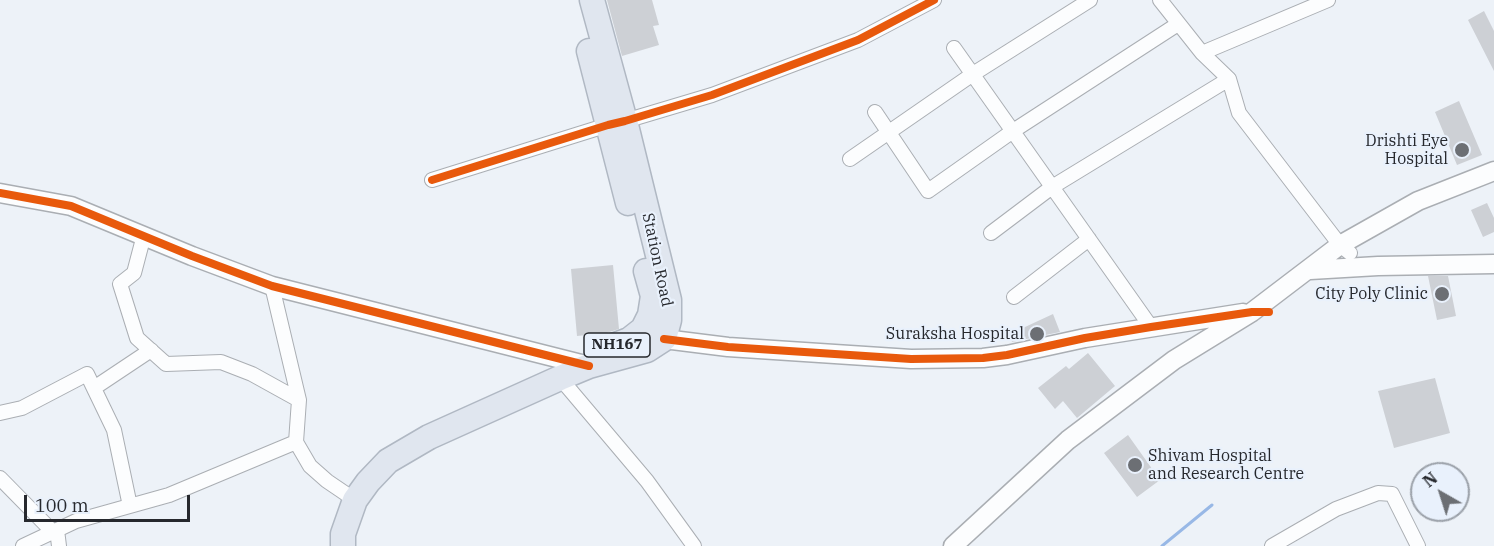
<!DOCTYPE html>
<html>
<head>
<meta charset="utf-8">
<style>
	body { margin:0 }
	#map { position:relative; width:1494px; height:546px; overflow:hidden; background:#edf2f8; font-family:"IBM Plex Serif",serif }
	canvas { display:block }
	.north { position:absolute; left:1410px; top:462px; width:60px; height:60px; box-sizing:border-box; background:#e9f1fc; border:2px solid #9ba1a9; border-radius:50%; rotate:321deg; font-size:16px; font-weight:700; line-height:24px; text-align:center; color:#26282d }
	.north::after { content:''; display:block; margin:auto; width:21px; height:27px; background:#6c6f74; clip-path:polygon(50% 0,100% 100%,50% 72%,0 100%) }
	.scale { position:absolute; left:24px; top:495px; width:166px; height:27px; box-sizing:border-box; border:3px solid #26282d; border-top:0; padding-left:8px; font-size:18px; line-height:21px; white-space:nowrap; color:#26282d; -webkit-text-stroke:4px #e9f1fc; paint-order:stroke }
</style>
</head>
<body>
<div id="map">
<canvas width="1494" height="546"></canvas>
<div class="north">N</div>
<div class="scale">100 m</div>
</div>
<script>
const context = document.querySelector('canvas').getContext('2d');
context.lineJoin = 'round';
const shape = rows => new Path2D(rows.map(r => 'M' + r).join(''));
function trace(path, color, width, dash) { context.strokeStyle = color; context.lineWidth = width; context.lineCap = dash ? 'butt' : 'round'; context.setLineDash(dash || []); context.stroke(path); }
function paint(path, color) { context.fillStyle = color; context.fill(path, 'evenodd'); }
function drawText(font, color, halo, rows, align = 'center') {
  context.font = font + ' "IBM Plex Serif",serif'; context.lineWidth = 4.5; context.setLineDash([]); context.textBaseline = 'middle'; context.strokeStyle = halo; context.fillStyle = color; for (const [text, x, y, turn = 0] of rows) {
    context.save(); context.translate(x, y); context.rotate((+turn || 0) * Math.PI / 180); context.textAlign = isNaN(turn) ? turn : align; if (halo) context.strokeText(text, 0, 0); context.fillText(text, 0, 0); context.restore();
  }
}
trace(shape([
	[1162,546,1212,505]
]), '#98b8e6', 3);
paint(shape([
	[607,0,652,0,659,25,653,26,659,45,622,56],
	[1484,11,1494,31,1494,71,1468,20],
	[1459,101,1482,155,1457,165,1435,112],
	[1487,203,1494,218,1494,232,1483,237,1471,210],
	[613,265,619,329,606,333,577,336,571,269],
	[1428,276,1448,276,1456,316,1437,320],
	[1053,314,1060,332,1012,342,1010,334],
	[1088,353,1115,386,1077,418,1063,401,1055,409,1038,388,1066,366,1069,369],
	[1435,378,1450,433,1394,448,1378,391],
	[1128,435,1160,480,1137,497,1104,453]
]), '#cdd0d5');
const street = shape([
	[1160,0,1202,53,1229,79,1239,113,1340,245,1350,253],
	[954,48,1151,327],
	[1202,53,1328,0],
	[875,112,928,191,1013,131,1178,24],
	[850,159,973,74,1090,0],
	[432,180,608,125,625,121,712,95,858,40,934,0],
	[991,233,1052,187,1229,79],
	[144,235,134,273,120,284,137,338,166,364,221,362,252,374,299,400],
	[272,286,299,400,296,442,310,466,327,481,355,500],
	[1014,297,1089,239],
	[560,378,647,481,694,546],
	[94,388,151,350],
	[0,413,22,408,87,374,114,430,130,506],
	[0,478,53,532],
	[57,530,59,546],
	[23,546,76,521,169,495,296,442],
	[1272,546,1336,509,1378,493,1392,494,1418,546]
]);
const secondary = shape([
	[0,193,71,206,192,256,272,286,589,366],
	[1310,270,1378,266,1494,264],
	[664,339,728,347,911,359,983,358,1007,355,1085,338,1243,313],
	[953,546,1068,440,1174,360,1252,312,1340,245,1418,201,1494,171]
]);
const highway = shape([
	[589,51,628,203],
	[605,349,629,340,643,329,650,315,653,296,646,271],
	[343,546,343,534,355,500,368,482,388,461,429,437,560,378,589,366,647,350,664,339,669,320,669,300,625,121,592,0]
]);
trace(street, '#aaaeb3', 16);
trace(secondary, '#aaaeb3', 21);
trace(highway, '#b0b8c3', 27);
trace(street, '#fcfdfe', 14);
trace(secondary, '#fcfdfe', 18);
trace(highway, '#e0e6ef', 24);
trace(shape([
	[432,180,608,125,625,121,712,95,858,40,934,0],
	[0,193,71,206,192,256,272,286,589,366],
	[664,339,728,347,911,359,983,358,1007,355,1085,338,1151,327,1252,312,1269,312]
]), '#e8590c', 8);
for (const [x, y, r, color] of [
	[1462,150,8,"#6c6f74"],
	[1442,294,8,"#6c6f74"],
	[1037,334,8,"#6c6f74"],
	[1135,465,8,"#6c6f74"]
]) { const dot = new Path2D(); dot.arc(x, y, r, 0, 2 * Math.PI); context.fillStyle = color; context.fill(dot); trace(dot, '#e9f1fc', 2); }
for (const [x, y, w] of [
	[617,345,66]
]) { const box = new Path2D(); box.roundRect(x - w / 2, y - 12, w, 24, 4.5); context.fillStyle = '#e9f1fc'; context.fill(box); trace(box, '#26282d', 1.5); }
drawText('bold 15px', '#26282d', null, [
	["NH167",617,345]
]);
drawText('16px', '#26282d', '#e9f1fc', [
	["Drishti Eye",1448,141],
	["Hospital",1448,159],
	["City Poly Clinic",1428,294],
	["Suraksha Hospital",1024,334],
	["Shivam Hospital",1148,456,"left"],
	["and Research Centre",1148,474,"left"]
], 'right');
drawText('16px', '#26282d', '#e9f1fc', [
	["Station Road",657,260,78]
]);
</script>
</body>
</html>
